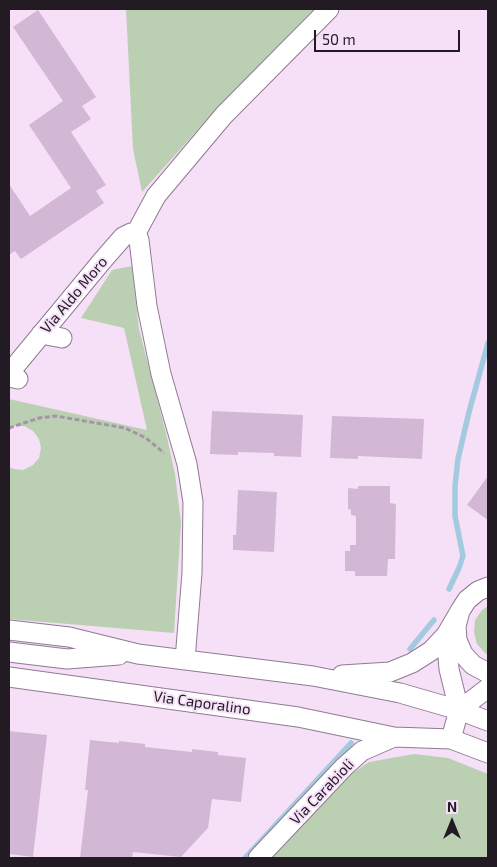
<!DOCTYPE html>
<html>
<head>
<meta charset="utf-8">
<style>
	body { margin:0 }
	#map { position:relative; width:497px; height:867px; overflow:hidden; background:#f6e0f8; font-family:"Exo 2",sans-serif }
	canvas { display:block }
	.frame { position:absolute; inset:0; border:10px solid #231b24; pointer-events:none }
	.north { position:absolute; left:427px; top:797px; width:50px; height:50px; -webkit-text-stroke:4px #f6e0f8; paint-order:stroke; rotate:0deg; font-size:14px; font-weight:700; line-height:20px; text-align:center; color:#231b24 }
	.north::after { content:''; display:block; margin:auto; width:18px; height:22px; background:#231b24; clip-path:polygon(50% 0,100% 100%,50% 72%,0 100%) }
	.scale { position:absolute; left:314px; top:30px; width:146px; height:22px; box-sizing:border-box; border:2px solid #231b24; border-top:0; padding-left:6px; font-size:15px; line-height:18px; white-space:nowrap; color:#231b24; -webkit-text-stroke:4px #f6e0f8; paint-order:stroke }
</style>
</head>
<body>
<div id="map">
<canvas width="497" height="867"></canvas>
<div class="frame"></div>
<div class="north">N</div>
<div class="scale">50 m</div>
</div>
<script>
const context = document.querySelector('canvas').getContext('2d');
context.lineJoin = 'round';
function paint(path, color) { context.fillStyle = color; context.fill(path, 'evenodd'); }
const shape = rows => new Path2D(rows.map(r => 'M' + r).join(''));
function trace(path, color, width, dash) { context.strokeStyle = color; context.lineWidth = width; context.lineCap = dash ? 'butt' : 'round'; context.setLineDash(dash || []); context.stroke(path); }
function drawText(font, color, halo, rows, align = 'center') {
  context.font = font + ' "Exo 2",sans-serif'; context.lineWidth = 4; context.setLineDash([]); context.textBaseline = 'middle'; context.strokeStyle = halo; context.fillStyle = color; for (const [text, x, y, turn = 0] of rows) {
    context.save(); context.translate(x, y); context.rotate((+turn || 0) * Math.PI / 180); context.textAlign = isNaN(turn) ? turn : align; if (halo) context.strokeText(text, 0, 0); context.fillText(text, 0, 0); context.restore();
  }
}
paint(shape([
	[126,9,314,9,219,106,142,192,133,149],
	[132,266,139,329,166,433,175,474,181,523,174,633,9,619,9,467,14,469,23,470,33,465,39,458,41,448,39,439,33,431,24,426,14,426,9,428,9,399,147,430,124,328,81,318,112,270],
	[488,606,488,655,485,653,477,644,474,632,475,620,482,610],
	[414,754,448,758,488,774,488,858,272,858,348,776,369,762]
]), '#bbd0b3');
trace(shape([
	[449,589,459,568,463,556,455,516,455,486,458,459,469,412,488,343],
	[410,649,434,620],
	[245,858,351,743]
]), '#a4cadf', 5.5);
paint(shape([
	[38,10,96,97,82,106,91,119,71,132,106,185,96,191,104,203,21,259,15,251,9,255,9,184,30,216,71,188,29,125,63,101,13,27],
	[212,411,303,415,301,457,274,456,274,453,238,452,238,455,210,454],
	[332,416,424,419,422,459,358,456,358,459,330,458],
	[488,476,488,520,467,505],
	[358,486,390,486,390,503,396,504,395,559,388,559,387,576,355,576,355,571,345,571,345,551,350,551,350,545,356,545,356,516,351,515,351,510,348,509,348,488,358,489],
	[238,490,277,492,274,552,233,550,233,535,236,535],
	[9,731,47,735,33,857,9,854],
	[90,740,119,743,119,741,145,744,145,747,192,752,192,749,218,752,218,755,246,758,241,802,212,799,208,828,181,857,133,852,132,858,80,858,88,790,85,790]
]), '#d2b8d5');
const minor = shape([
	[41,334,62,338],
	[16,365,102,261,123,237,131,233,136,233],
	[9,377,18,379],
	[488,587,478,591,467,600,460,611,456,626,457,640,463,654,473,665,488,673],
	[9,630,69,637,138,654,313,676,400,693,459,710,488,721],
	[446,635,449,669,459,710,451,739],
	[9,652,67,659,119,655],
	[185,660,192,573,193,502,187,464,161,374,147,306,139,240,136,233,156,196,224,115,329,9],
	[342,675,390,672,412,663,431,651,446,635,460,611],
	[9,677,298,717,394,737,451,739,488,753],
	[459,710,488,688],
	[258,858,344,767,362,751,394,737]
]);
trace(minor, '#8f7b91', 21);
trace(shape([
	[9,428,39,418,56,416,125,428,146,438,164,453]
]), '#a494a6', 3, [5, 2.5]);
trace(minor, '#fff', 19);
drawText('15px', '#231b24', '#f6e0f8', [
	["Via Aldo Moro",74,295,-50],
	["Via Caporalino",202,703,8],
	["Via Carabioli",322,792,-46]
]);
</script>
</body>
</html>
